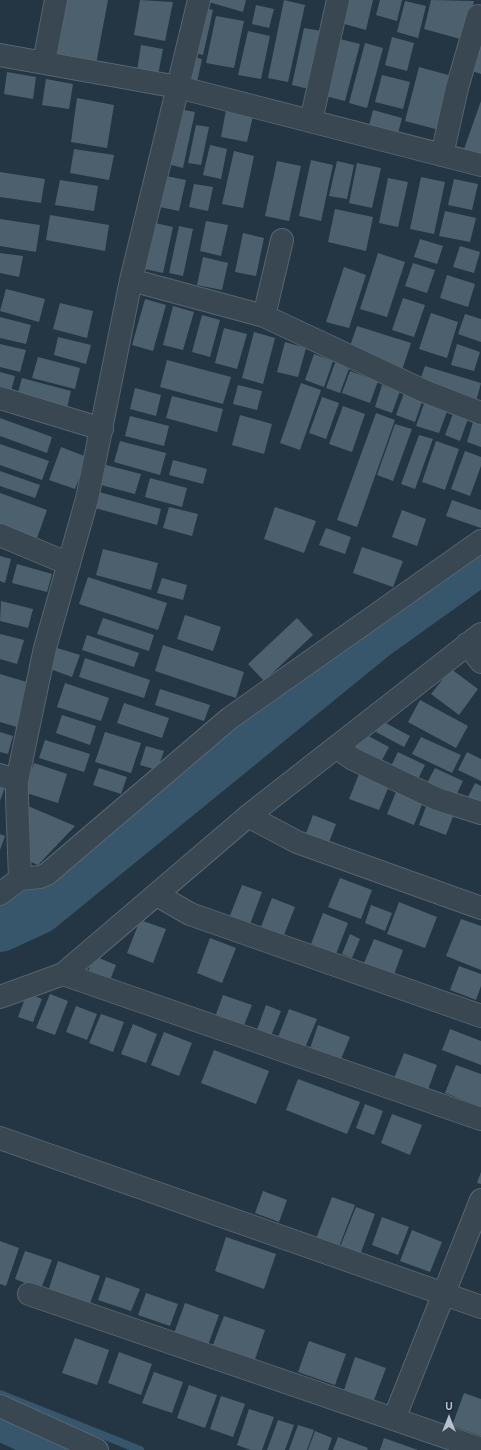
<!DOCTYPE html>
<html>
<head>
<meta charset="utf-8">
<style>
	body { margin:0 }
	#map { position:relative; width:481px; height:1450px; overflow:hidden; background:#243643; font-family:"DM Sans",sans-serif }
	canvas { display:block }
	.north { position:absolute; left:429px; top:1398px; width:40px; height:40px; -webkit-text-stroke:3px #1e2c38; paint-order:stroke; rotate:0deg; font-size:11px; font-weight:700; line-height:16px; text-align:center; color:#b6c2cd }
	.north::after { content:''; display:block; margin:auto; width:14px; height:18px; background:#b6c2cd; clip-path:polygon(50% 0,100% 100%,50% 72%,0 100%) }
</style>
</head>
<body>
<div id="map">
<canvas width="481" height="1450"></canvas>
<div class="north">U</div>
</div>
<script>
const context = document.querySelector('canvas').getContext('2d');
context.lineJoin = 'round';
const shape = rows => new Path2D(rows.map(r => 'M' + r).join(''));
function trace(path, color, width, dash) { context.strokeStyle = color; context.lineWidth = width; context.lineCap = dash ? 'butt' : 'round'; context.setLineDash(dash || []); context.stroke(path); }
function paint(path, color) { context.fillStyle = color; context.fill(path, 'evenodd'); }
trace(shape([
	[0,1394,140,1450]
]), '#37556b', 8);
trace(shape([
	[0,1427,52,1450]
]), '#37556b', 29);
trace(shape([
	[0,927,39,909,375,635,481,559]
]), '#37556b', 50);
paint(shape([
	[62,0,108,0,96,64,51,55],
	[140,0,173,2,165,41,134,35],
	[202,0,246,0,243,12],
	[284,0,305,5,288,82,268,78],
	[347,0,373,0,366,30,341,23],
	[380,0,402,0,397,21,376,15],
	[431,0,474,1,464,40,424,29],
	[405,1,426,6,418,38,397,32],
	[256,5,274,9,269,28,252,24],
	[199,6,213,10,203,55,189,52],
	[216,16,244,21,234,68,206,63],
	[304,28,322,31,309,89,292,85],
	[248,31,270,36,261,79,238,75],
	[392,37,414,43,407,71,385,65],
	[336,38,360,44,345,101,321,95],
	[365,43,383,48,367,108,349,103],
	[141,45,163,49,158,75,137,71],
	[475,47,481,49,481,74,466,69],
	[186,55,202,59,196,87,180,83],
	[419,67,452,76,439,130,405,121],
	[7,72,36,77,33,99,4,94],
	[382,75,410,82,403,109,375,102],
	[46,79,73,84,69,109,42,105],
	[77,98,114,105,107,148,71,142],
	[481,101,481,154,464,149],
	[179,109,195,112,183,168,167,164],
	[226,110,253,116,247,142,221,137],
	[373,110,402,118,397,137,368,130],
	[196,125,209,127,201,165,188,163],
	[210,145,227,149,221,179,203,175],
	[74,149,114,155,109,180,70,173],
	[234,151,254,156,243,208,222,204],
	[311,160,333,165,321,221,299,216],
	[277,161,301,166,289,221,265,216],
	[337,161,354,165,347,199,329,196],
	[357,163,381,168,372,208,349,203],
	[0,172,45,179,41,203,0,197],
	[161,175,186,180,179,211,155,206],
	[421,177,445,182,434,234,410,229],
	[388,178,408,182,398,227,379,223],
	[454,179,478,184,472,210,448,205],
	[60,180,98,186,94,211,55,205],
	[194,184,213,187,208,211,189,207],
	[335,209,373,217,366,251,328,242],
	[445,211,476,218,470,242,439,236],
	[50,215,109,225,105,251,46,240],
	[0,219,40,225,36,252,0,246],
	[206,221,228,225,221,256,200,251],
	[155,223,173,227,163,273,145,269],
	[179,226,193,229,183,276,169,273],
	[243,233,264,238,256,276,235,272],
	[420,239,443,246,437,264,414,257],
	[460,246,480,252,474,273,453,267],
	[0,253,23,256,19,277,0,273],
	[378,253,405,262,387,317,360,309],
	[203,257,228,263,222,290,197,285],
	[413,263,435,270,427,293,405,286],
	[344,267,366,275,349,328,326,322],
	[447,275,475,284,468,307,440,298],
	[6,289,45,299,39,322,0,311],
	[403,298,425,305,414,337,392,330],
	[145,299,166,305,153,351,132,345],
	[60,303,93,311,87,338,53,329],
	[173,306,194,312,183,350,163,345],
	[431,313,458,322,447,358,419,349],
	[465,314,481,319,481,342,458,334],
	[202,315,220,320,210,357,192,352],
	[0,317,31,325,26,344,0,338],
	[357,326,411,343,402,370,348,352],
	[224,328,247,334,237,369,215,363],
	[254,332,275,338,263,384,242,378],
	[58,337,91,345,86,364,54,355],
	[285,342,306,348,298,377,277,372],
	[0,344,26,350,20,372,0,367],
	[457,344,480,352,474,371,451,365],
	[314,354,333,361,324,387,305,380],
	[38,357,80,368,75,389,32,378],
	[167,360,231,377,223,404,160,387],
	[336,360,350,366,340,393,326,388],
	[425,366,481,383,476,402,419,383],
	[350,371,378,381,370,403,342,393],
	[0,372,15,376,10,395,0,393],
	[22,378,71,391,66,412,16,399],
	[301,383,321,390,300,450,280,443],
	[238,385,262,391,257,410,233,404],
	[382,385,400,391,392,413,375,407],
	[135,388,161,395,156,416,130,409],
	[404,393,423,399,415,422,396,415],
	[172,396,223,409,217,432,166,418],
	[322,397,339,403,326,439,309,433],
	[425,401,448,409,439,433,416,426],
	[343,406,365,414,352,452,329,444],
	[376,413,395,420,357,527,337,520],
	[453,414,468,419,460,441,445,435],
	[240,415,272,424,264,454,232,445],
	[130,416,169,426,164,446,125,436],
	[0,418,52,437,47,453,0,436],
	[473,422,481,425,481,447,467,442],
	[395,424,412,429,393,481,377,475],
	[419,435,433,439,415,489,401,484],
	[120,441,166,453,160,475,114,462],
	[436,441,459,449,445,490,422,482],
	[0,444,49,461,42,480,0,465],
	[61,447,87,457,75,489,49,480],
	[465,451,481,457,481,466,470,496,451,489],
	[173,460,207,469,203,484,169,475],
	[106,465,141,474,135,494,101,485],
	[0,471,40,485,35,498,0,486],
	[150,478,187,488,182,507,145,497],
	[99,492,161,509,157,525,95,508],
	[0,493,47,510,36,541,0,528],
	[452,500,481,510,481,528,446,516],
	[169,507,198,514,192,536,163,528],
	[275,507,316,521,304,553,264,539],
	[402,510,426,519,417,546,392,537],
	[326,528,351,537,345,554,319,545],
	[362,547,403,561,393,587,353,573],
	[103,549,158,563,151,590,96,575],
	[0,556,11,559,5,583,0,581],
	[17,564,52,574,47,592,12,583],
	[88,577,167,603,158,630,79,604],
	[162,578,187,585,183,600,157,593],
	[1,601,33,609,28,628,0,621],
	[185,615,221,627,213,651,177,639],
	[103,618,154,635,149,651,97,634],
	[297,618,313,635,264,681,248,664],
	[0,634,24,640,17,664,0,659],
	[87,635,139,653,134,667,82,650],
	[163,645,244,672,236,698,155,671],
	[57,648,80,655,72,677,50,669],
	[85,658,150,680,144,698,79,677],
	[451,669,478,689,459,715,431,694],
	[0,674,30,683,17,727,0,722],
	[65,683,109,698,101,721,57,707],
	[160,689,210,705,204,721,155,705],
	[420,700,468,726,456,748,408,722],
	[124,703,169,718,162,738,117,723],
	[62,715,96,726,90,745,56,733],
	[382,721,410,736,404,747,376,732],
	[359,731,389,747,381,762,351,746],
	[0,732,13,736,8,754,0,752],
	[105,732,141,743,131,773,95,762],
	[421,737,461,755,452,773,412,754],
	[45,740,90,754,84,772,39,758],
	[146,746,164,751,157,770,140,765],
	[398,752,425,765,417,781,390,768],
	[467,752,481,759,481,781,458,770],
	[34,763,67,774,58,803,23,792],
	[99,768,127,777,121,794,93,785],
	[435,768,463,781,455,798,426,785],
	[359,774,389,786,379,810,349,799],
	[0,782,6,784,0,801],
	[475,783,481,786,481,805,467,799],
	[398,787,425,797,414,825,387,814],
	[427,804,454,814,446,835,419,825],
	[28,806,75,826,38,865,22,858],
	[313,815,336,824,328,845,305,836],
	[0,834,5,836,0,850],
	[340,878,372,890,361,919,328,907],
	[242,885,262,892,248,930,227,923],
	[272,898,295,907,282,940,259,932],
	[399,902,437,917,425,948,387,934],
	[371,905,392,913,385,931,365,923],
	[323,913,348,923,336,954,311,944],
	[461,919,481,926,481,970,446,956],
	[140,920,166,929,153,963,127,953],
	[350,934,360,939,352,958,342,954],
	[210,938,236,948,222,983,197,973],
	[374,939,403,950,392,980,362,968],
	[94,956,116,965,107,988,85,980],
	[459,966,481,974,481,986,476,1000,450,990],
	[27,993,42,999,33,1022,18,1017],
	[50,994,68,1001,55,1035,36,1028],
	[223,995,252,1005,243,1028,215,1017],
	[266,1005,281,1011,269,1041,255,1035],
	[76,1006,97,1014,87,1040,66,1032],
	[289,1009,317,1019,302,1055,275,1045],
	[101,1014,124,1022,113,1052,89,1043],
	[133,1024,157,1034,146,1063,121,1054],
	[318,1025,350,1037,337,1069,307,1057],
	[450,1029,481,1041,481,1065,442,1050],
	[164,1032,192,1043,179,1076,151,1065],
	[214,1050,269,1071,256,1104,201,1083],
	[404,1053,437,1065,425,1098,391,1086],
	[456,1065,481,1074,481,1107,445,1093],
	[298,1079,360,1102,347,1134,286,1110],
	[365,1104,383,1111,374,1135,356,1128],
	[392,1114,422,1125,410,1155,381,1143],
	[481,1172,481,1184,477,1183],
	[263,1191,287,1200,279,1222,255,1213],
	[332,1197,355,1205,337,1252,314,1244],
	[356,1207,375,1214,360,1255,340,1247],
	[382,1217,409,1227,398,1255,372,1245],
	[412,1230,442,1242,430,1272,400,1261],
	[226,1237,276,1254,264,1289,215,1271],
	[0,1241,19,1248,6,1286,0,1284],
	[25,1251,52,1260,41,1289,15,1279],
	[58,1261,100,1276,89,1306,48,1291],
	[106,1277,140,1289,131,1311,98,1300],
	[146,1293,178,1304,170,1326,138,1315],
	[185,1303,219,1315,207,1348,173,1336],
	[224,1316,265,1330,253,1365,211,1350],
	[75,1338,109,1350,97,1385,62,1373],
	[309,1341,346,1354,335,1385,298,1372],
	[119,1352,152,1364,141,1395,108,1383],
	[355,1357,386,1368,374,1400,344,1390],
	[154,1372,183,1382,172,1413,142,1403],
	[189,1385,217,1395,205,1428,177,1418],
	[464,1393,481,1399,481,1436,452,1426],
	[221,1396,245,1404,233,1437,210,1429],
	[249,1409,274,1417,262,1450,251,1450,237,1445],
	[278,1420,294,1425,285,1450,267,1450],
	[298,1425,314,1430,307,1450,289,1450],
	[315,1431,332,1438,328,1450,308,1450],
	[338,1437,368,1448,367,1450,333,1450],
	[384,1438,418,1450,380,1450]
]), '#4d606e');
const minor = shape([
	[0,55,178,87,481,165],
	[44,62,56,0],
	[311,121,338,0],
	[442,155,457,88,478,16],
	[131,280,264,316,424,391,481,413],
	[264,316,282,240],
	[0,398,102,429],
	[0,535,69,564],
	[467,644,481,662],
	[336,747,353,759,437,799,481,813],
	[0,775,17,781],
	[248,816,297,842,481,908],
	[20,879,17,798,17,781,45,648,87,499,131,280,199,0],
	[0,894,20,879,40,877,47,874,230,718,481,541],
	[157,895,190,914,481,1016],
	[63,974,481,1119],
	[0,997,63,974,248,816,481,634],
	[0,1138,481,1307],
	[29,1294,481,1449],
	[0,1406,97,1450],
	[394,1419,481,1200]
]);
trace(minor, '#576570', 24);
trace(minor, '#394753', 22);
</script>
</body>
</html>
